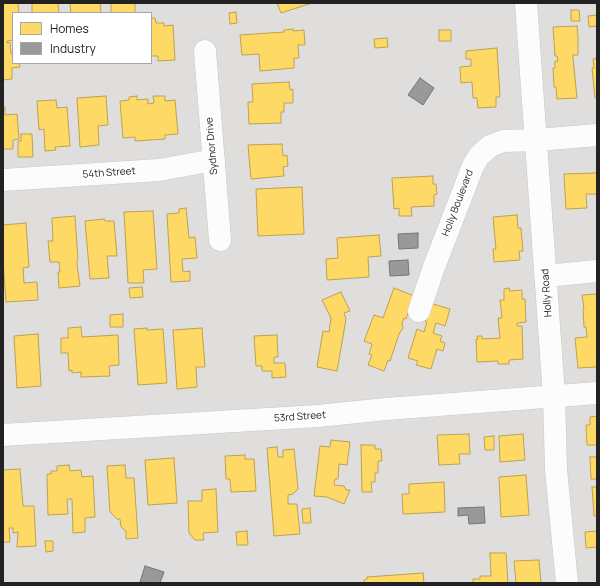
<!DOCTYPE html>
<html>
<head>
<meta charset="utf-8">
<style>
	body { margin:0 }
	#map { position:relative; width:600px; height:586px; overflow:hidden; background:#f0eeeb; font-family:Manrope,sans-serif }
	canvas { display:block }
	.frame { position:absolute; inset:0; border:4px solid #222; pointer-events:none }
	.legend { position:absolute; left:12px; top:12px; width:140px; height:52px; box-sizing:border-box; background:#fff; border:1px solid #a7a7a7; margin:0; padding:5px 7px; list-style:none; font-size:12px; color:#222 }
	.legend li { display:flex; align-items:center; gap:8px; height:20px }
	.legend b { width:20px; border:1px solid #a7a7a7 }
</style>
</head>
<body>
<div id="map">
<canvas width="600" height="586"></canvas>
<div class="frame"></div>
<ul class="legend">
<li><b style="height:11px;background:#ffd966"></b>Homes</li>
<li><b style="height:11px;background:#999"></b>Industry</li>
</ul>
</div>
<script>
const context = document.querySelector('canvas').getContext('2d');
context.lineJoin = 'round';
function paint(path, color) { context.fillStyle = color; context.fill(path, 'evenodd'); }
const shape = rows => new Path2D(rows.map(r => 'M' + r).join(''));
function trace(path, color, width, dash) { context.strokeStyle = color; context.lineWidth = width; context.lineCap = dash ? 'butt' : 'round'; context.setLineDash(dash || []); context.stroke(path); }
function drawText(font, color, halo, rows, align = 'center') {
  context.font = font + ' Manrope,sans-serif'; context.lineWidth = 4; context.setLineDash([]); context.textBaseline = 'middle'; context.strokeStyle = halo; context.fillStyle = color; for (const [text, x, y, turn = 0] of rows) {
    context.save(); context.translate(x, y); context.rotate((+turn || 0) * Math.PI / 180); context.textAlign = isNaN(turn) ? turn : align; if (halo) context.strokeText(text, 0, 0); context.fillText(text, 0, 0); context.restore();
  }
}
paint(shape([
	[3,3,597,3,597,583,3,583],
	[13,13,151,13,151,63,13,63]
]), '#dfdedc');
const homes = shape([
	[3,3,18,3,19,13,13,13,13,40,7,41,7,43,10,42,11,54,13,54,13,63,19,63,20,67,12,68,12,79,3,80,3,3],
	[32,3,58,3,59,13,32,13,32,3],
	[70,3,100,3,101,13,71,13,70,3],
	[111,3,135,3,135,13,111,13,111,3],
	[277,3,312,3,281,13,277,3],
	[571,10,579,10,580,21,571,21,571,10],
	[236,12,237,23,230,24,229,13,236,12],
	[597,15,597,26,589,27,588,16,597,15],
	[151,18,155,18,156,23,164,23,164,26,173,25,175,60,158,61,158,56,151,56,151,18],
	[577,26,578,37,578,55,573,55,573,58,577,98,557,99,556,87,554,87,553,68,555,68,555,61,558,61,557,56,555,56,553,27,577,26],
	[293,29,293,31,304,30,305,45,298,45,299,58,294,58,294,68,260,71,259,54,242,55,240,35,284,32,284,30,293,29],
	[439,30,451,30,451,41,439,41,439,30],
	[387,38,388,47,375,48,374,39,387,38],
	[497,48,500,97,496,97,496,107,478,108,477,98,473,98,472,82,461,83,460,67,471,66,471,59,466,59,466,51,497,48],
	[597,58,597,98,595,98,592,68,594,68,593,59,597,58],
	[289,82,290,90,293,89,293,103,284,103,284,112,281,112,281,123,249,124,248,102,253,102,252,84,289,82],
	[106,96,108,125,98,126,99,145,80,147,77,98,106,96],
	[137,96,137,100,148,99,148,104,154,103,153,96,165,96,165,101,175,100,178,134,165,135,165,139,135,141,135,137,123,138,120,101,129,100,129,97,137,96],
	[56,100,57,108,67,107,70,146,55,147,56,150,45,151,44,129,39,130,37,101,56,100],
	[3,107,5,107,5,115,17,114,19,139,13,140,13,149,3,149,3,107],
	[21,134,32,134,33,157,18,157,18,141,21,141,21,134],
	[282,144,283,156,287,155,288,166,283,167,284,176,251,179,248,145,282,144],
	[597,173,597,194,586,194,587,208,566,209,564,174,597,173],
	[433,176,433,184,436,184,437,194,434,195,434,206,411,207,412,216,399,216,399,208,394,209,392,178,433,176],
	[302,187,304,234,258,236,256,189,302,187],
	[186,208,189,238,195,237,197,258,182,259,183,272,190,271,190,281,171,282,167,214,179,213,179,209,186,208],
	[153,211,157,269,143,270,144,283,128,283,124,212,153,211],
	[517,215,518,228,521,228,523,251,519,251,520,260,494,262,493,249,496,249,493,217,517,215],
	[75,216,78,260,77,260,77,264,80,286,59,288,58,272,60,272,59,262,50,262,48,241,53,241,52,218,75,216],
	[104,219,105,221,114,221,117,256,107,256,109,278,90,279,85,221,104,219],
	[26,223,29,267,23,268,24,283,37,282,38,300,6,302,3,261,3,225,26,223],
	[379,235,381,256,368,257,369,277,327,280,326,259,338,258,337,238,379,235],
	[142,287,143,297,130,298,129,288,142,287],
	[394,288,414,296,406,319,404,318,402,324,403,328,399,334,390,361,388,360,384,371,368,365,372,355,369,354,372,344,364,341,374,315,383,318,394,288],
	[509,288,510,291,522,290,522,299,525,299,526,322,517,323,517,326,522,326,523,359,509,360,509,364,498,364,498,361,477,362,476,339,478,339,477,336,482,336,482,339,500,338,498,318,502,318,500,300,504,300,504,289,509,288],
	[341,292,350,311,344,313,346,319,337,371,317,367,323,331,329,332,331,318,322,300,341,292],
	[597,294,597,367,578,368,575,338,587,337,586,327,584,327,583,308,584,308,582,295,597,294],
	[430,303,450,309,445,326,436,323,433,333,442,336,440,341,445,343,443,351,437,349,431,369,416,365,418,361,408,358,417,329,424,332,427,322,425,321,430,303],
	[123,314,123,327,110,327,110,315,123,314],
	[81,327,82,337,118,335,119,365,109,366,110,376,81,377,81,372,72,373,72,370,69,371,68,353,61,353,61,338,68,338,68,328,81,327],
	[147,328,147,330,163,329,167,383,138,385,134,329,147,328],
	[202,328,205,367,196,367,197,387,177,389,173,330,202,328],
	[38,334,41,386,17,388,14,336,38,334],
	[277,335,278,357,274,357,274,363,285,363,286,377,272,378,272,371,262,371,262,366,256,366,254,336,277,335],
	[597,416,597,445,587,445,586,425,590,425,590,417,597,416],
	[469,434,470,454,459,454,460,464,439,465,437,435,469,434],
	[523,434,525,460,500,462,499,436,523,434],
	[494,436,494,450,485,450,484,437,494,436],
	[331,440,350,442,347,465,339,464,338,479,335,479,334,485,344,486,346,490,350,490,344,504,327,497,314,496,320,446,330,447,331,440],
	[361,445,375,445,375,449,381,449,382,461,378,461,378,473,375,473,375,482,371,482,372,492,362,492,361,445],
	[277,447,278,457,283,457,283,450,294,449,298,489,293,494,288,495,288,504,297,504,300,534,274,536,267,448,277,447],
	[245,455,245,459,254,459,256,491,231,492,230,479,226,479,225,456,245,455],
	[590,457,597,457,597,479,591,479,590,457],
	[174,458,177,503,148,505,145,460,174,458],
	[69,465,70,471,81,470,82,477,93,476,95,517,85,518,85,532,73,533,72,499,67,499,68,514,48,515,47,474,51,474,51,471,57,471,57,466,69,465],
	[125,465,126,478,134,478,138,538,126,539,126,531,121,527,120,519,117,519,110,512,107,466,125,465],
	[20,469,23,506,34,506,36,546,17,547,18,532,13,533,13,528,9,528,10,542,3,542,3,470,20,469],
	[526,475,529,515,501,517,499,477,526,475],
	[444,482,445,512,403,514,402,494,409,494,409,484,444,482],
	[592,487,597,487,597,516,594,516,592,487],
	[216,489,218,532,203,533,204,540,195,540,189,533,188,501,202,501,202,490,216,489],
	[310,508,311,523,303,523,302,509,310,508],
	[247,531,248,545,237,545,236,532,247,531],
	[597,531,597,547,586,548,585,532,597,531],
	[45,541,53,541,53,551,46,552,45,541],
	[490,553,506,553,508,583,473,583,473,579,480,579,480,576,491,576,490,553],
	[539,560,541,583,516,583,514,561,539,560],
	[423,573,424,583,364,583,364,580,367,579,367,577,423,573]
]);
paint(homes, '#ffd966');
trace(homes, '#bda252', 1);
const industry = shape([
	[420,78,434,88,423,105,408,95,420,78],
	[418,233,418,248,399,249,398,234,418,233],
	[408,260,409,275,390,276,389,261,408,260],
	[484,507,485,523,469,524,468,515,458,516,458,508,484,507],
	[145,566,164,572,160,583,140,582,145,566]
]);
paint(industry, '#999');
trace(industry, '#757575', 1);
const minor = shape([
	[526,3,554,396,556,469,567,583],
	[205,51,220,240],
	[3,180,159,170,214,160],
	[546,276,597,271],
	[419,311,434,267,473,166,479,156,490,146,503,141,537,140,597,135],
	[3,435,318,416,386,409,597,393]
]);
trace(minor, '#c9c8c7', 23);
trace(minor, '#fdfcfc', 22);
drawText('10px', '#222', '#fff', [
	["Sydnor Drive",212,146,-95],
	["54th Street",109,173,-4],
	["Holly Boulevard",458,203,-69],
	["Holly Road",547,293,-94],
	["53rd Street",300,417,-4]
]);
</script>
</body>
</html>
